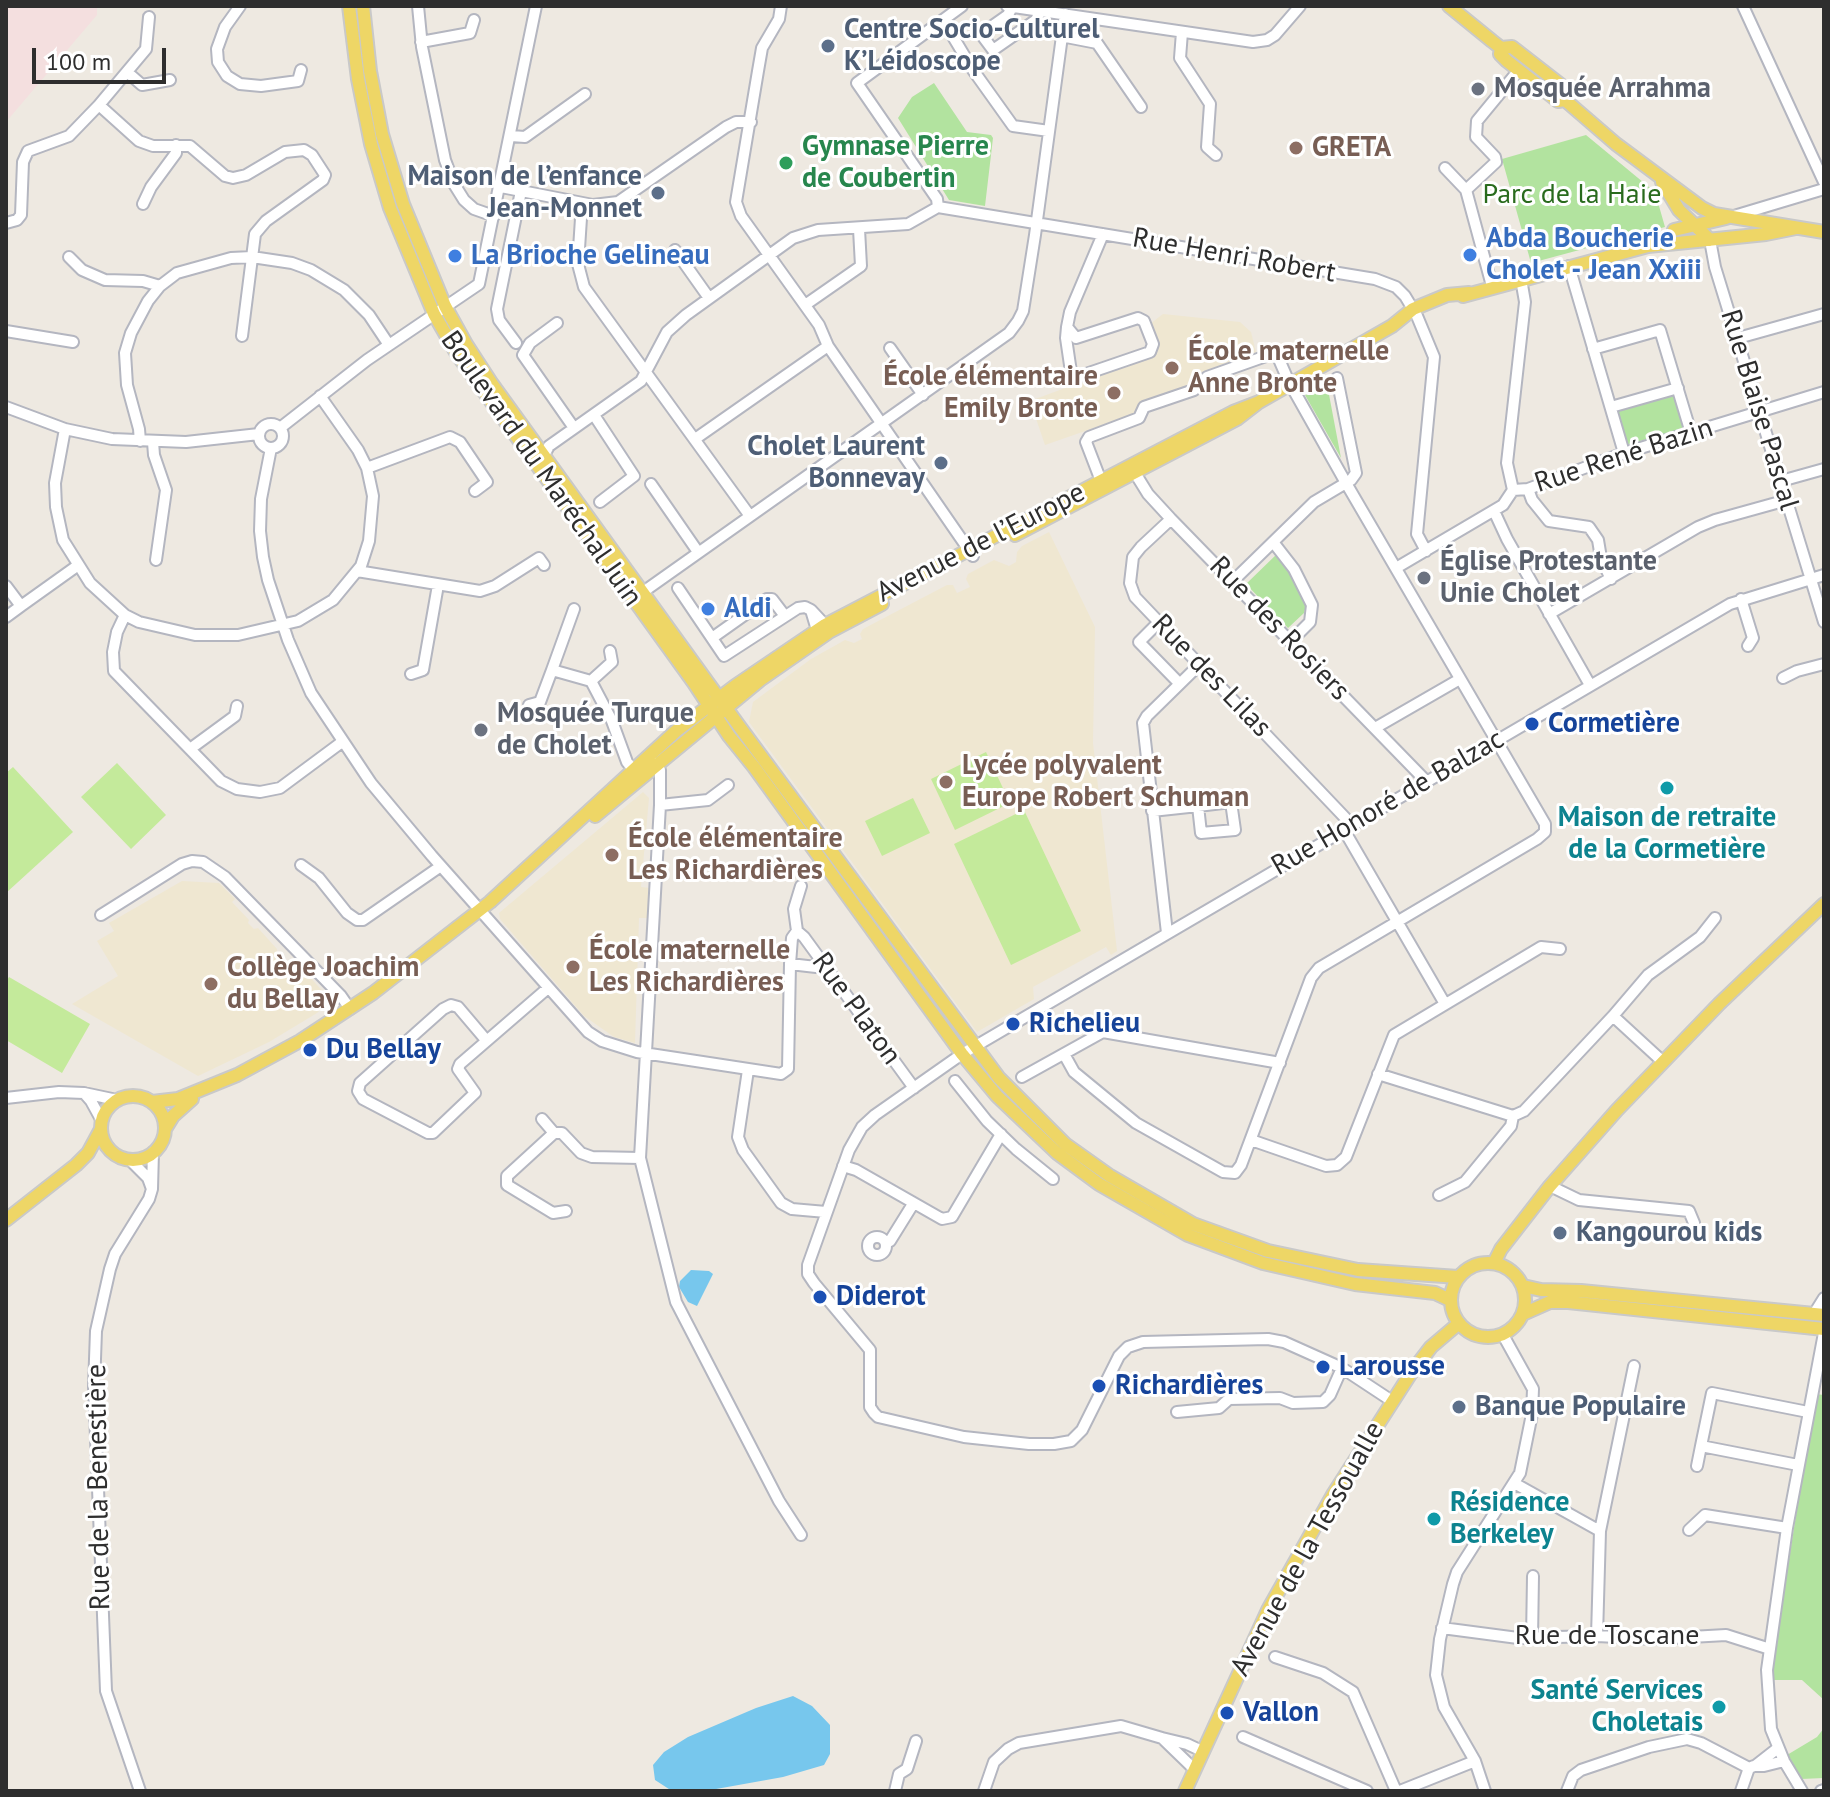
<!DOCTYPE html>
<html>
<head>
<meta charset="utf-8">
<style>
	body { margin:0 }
	#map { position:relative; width:1830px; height:1797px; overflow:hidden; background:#eee9e1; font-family:"PT Sans",sans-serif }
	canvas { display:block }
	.frame { position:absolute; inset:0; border:8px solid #2e2e2e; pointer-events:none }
	.scale { position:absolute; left:32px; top:48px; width:134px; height:36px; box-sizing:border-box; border:4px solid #2e2e2e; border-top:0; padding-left:10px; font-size:24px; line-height:28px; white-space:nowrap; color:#2e2e2e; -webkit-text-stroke:6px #fff; paint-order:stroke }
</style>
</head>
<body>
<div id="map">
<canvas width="1830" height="1797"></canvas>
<div class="frame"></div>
<div class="scale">100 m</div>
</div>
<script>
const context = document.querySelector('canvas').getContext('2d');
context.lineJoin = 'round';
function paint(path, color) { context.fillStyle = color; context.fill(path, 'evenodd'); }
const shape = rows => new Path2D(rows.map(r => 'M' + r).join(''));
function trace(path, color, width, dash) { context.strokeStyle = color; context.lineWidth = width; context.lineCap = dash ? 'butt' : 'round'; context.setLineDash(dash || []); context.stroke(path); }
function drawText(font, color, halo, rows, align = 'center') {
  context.font = font + ' "PT Sans",sans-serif'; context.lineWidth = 6; context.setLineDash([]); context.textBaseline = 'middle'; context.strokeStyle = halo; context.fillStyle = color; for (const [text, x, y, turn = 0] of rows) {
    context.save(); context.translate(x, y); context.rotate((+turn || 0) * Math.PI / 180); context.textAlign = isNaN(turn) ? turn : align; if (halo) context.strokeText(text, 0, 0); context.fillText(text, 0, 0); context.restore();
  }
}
paint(shape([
	[1163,314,1240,322,1251,332,1256,352,1199,373,1191,384,1141,402,1134,414,1045,445,1030,401,1149,357,1150,324],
	[1049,532,1095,627,1093,743,1117,951,1111,955,1106,947,1033,987,1034,999,977,1032,749,722,753,702,811,659,845,640,854,643,862,639,860,634,863,629,947,585,953,585,957,593,970,587,966,579,968,574,994,560,1009,566,1016,562,1017,552,1022,546],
	[643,792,649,798,641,887,650,888,648,918,639,918,635,1043,614,1037,584,1016,500,919,499,913],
	[182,881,219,883,235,899,232,902,249,920,248,923,254,929,258,928,277,949,277,953,288,965,294,966,305,977,308,975,327,996,328,1003,317,1013,269,1042,198,1076,72,1004,118,976,97,941,114,931,109,923]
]), '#efe7d1');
paint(shape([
	[6,6,97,6,97,15,6,122]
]), '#f4dfdf');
paint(shape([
	[934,83,967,132,991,135,993,138,985,206,949,200,898,118,912,97],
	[1586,135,1655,192,1665,227,1531,263,1502,159],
	[1327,384,1341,458,1305,395],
	[1674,392,1685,428,1626,445,1616,410],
	[1278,553,1307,603,1304,613,1288,628,1246,584],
	[1815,1394,1824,1395,1824,1700,1802,1680,1772,1680,1772,1668],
	[1824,1728,1824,1778,1801,1779,1787,1755,1817,1737]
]), '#b2e39f');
paint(shape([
	[986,752,1010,803,955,830,931,779],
	[117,763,166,815,131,849,81,797],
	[13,767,73,832,6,893,6,773],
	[913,798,930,833,882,856,865,821],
	[1024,810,1081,931,1011,965,954,844],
	[9,977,90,1024,62,1073,6,1040,6,982]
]), '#c4ea9b');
paint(shape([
	[691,1270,709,1271,713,1274,697,1306,688,1302,679,1287,680,1281],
	[793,1696,812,1706,830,1725,830,1754,824,1765,783,1777,705,1791,672,1791,655,1780,653,1765,664,1752,688,1737,756,1708]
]), '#77c7ed');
const minor = shape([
	[240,6,225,27,217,49,218,62,227,76,240,84,261,86,298,81,301,70],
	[418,6,422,47,445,160,454,184,464,200,474,209,494,216],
	[781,6,779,19,762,48,758,71,736,202,741,216,819,325,828,346,973,556],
	[1007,6,1253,42,1267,40,1275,35,1300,6],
	[1743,6,1824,182],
	[1012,7,1008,15,981,34,993,50,1036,20,1041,10],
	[943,20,973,70,1013,126,1049,131],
	[1182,32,1180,58,1210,104,1207,147,1216,155],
	[1061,36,1097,43,1141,107],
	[421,42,470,33,474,20],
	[127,72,142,85,170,80],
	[99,105,146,49,149,17],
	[511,136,525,137,585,94],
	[1445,168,1466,190,1492,286],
	[501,187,593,205,618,202,726,127,736,122,751,122],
	[1466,190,1496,162,1495,157,1476,137,1477,121,1519,70],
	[582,203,578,264,584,287,750,516],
	[143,204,151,187,176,153,176,145],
	[938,207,937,199,857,83,962,6],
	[1734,216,1824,189],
	[6,223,17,220,21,215,23,162,28,151,69,136,99,105,139,141,153,146,190,146,225,176,233,178,246,175,285,152,304,150,312,155,325,175,323,180,266,221,255,234,242,336],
	[1710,240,1715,267,1824,622],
	[675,250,709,298],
	[69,257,82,270,105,280,143,281,160,286],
	[1569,266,1624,453],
	[805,305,861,266,859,229],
	[557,323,530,343,523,355,574,428],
	[1067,327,1076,338,1138,318,1144,321,1153,344,1150,352,1077,377,1071,372,1066,338,1067,327,1070,312,1103,234],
	[6,331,73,342],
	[1738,338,1824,314],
	[516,343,499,320,497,309,521,191],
	[890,348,923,395],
	[1593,349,1660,330,1691,433],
	[6,407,65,429,112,439,186,442,259,434],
	[1611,407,1678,388],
	[594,415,634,476,600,502],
	'259 436a12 12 0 1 1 24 0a12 12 0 1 1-24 0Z',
	[280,428,367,360,479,284,536,6],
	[65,429,55,483,56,507,63,540,90,583,125,615,139,622,195,635,238,635,298,621,333,600,361,566,369,541,373,496,367,468,358,450,320,396],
	[695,439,828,346],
	[140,441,139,429,127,385,125,353,131,333,148,301,160,286,177,273,231,258,252,257,292,263,311,270,344,290,369,315,389,345],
	[153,442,154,455,166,490,156,560],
	[271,448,261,499,260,531,263,557,268,580,288,640,311,693,371,783,432,856,588,1032,602,1041,637,1052,781,1074,788,1069,790,964,792,938,797,931,794,909,801,886],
	[544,455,549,446,641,381,667,332,686,315,793,238,818,230,908,224,938,207,1375,279,1396,287,1405,296,1417,316,1434,357,1417,534,1426,551],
	[367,468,450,437,460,442,487,482,475,491],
	[1135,473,1148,494,1171,519,1426,781],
	[1781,481,1824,469],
	[651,484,698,552],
	[1528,489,1532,500,1549,521,1589,527,1598,540,1601,558,1611,579],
	[1513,490,1528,489,1624,453,1824,392],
	[1513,490,1507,463,1525,302,1521,279],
	[1494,511,1507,539,1590,685],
	[1171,519,1141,547,1133,557,1130,583,1135,597,1352,825],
	[1273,542,1294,569,1312,605,1310,622,1291,641],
	[1396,568,1503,505,1513,490],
	[357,571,480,591,495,586,539,558,544,565],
	[1233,581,1314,502,1351,480,1356,473,1337,378],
	[6,586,21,606,77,566],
	[678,588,724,656,798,608,805,607,811,610],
	[643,592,1009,333,1018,321,1023,311,1035,235,1065,14],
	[1741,599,1753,638,1748,646],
	[574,609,552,670,591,681],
	[1549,614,1698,527,1715,520,1787,500],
	[125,615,117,632,113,652,114,671,221,781,237,789,260,792,280,788,342,742],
	[6,617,21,606],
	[1159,622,1139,642,1179,683],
	[817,630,811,610,825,625,825,629],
	[712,638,767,599,772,599,785,616],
	[610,651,612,662,591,681,612,721,627,762,637,774],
	[411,674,423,670,438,585],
	[1783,678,1797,671,1824,664],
	[529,705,540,702,552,670],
	[1375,728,1460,679],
	[190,749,235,716,237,706],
	[652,761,660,770,660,805,640,1158,676,1302,779,1501,801,1535],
	[660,805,708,800,728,785],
	[1152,811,1198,806,1231,802,1235,830,1201,833,1198,806],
	[1344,830,1445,1004],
	[301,865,319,878,347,913,357,920,363,920,441,866],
	[101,915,182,864,192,861,203,862,225,877,341,996,350,1009],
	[797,931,804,937,914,1088],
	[1167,933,1143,723,1147,716,1199,665],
	[790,964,816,967,824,964],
	[1613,1016,1648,975,1700,937,1715,918],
	[486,1040,458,1007,451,1005,443,1009,360,1083,358,1091,363,1099,428,1133,433,1133,475,1093,458,1069,460,1064,548,988],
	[1064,1054,1074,1072,1136,1123,1223,1172,1235,1173,1241,1165,1311,978,1319,968,1537,839,1545,832,1545,824,1346,483,1288,380,1278,357,1269,355,1207,377,1194,390,1144,407,1139,418,1089,437,1086,442,1101,481],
	[748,1070,738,1137,743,1150,781,1203,792,1209,826,1212],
	[1378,1074,1513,1116,1524,1111,1613,1016,1662,1061],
	[1022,1077,1103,1032,1280,1063],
	[955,1081,987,1121,1016,1149,1053,1179],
	[6,1098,59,1092,84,1093],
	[542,1119,554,1133,562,1133,581,1153,592,1157,640,1158],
	[102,1121,91,1101,84,1093,117,1100],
	[554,1133,507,1176,507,1185,553,1213,566,1211],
	[1251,1140,1326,1166,1337,1165,1346,1157,1394,1035,1541,947,1560,949],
	[130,1160,148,1178,152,1189,153,1152],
	[843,1166,856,1170,942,1219,952,1217,1001,1134],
	[1550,1186,1579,1200,1689,1211,1694,1223],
	[1439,1195,1465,1182,1511,1126,1513,1116],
	'868 1246a9 9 0 1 1 18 0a9 9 0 1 1-18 0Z',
	[886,1243,890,1241,913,1204],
	[1814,1314,1824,1298],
	[1392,1401,1342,1368,1284,1342,1268,1339,1143,1342,1128,1347,1119,1356,1082,1430,1071,1441,1054,1444,1029,1444,964,1437,878,1417,874,1413,870,1407,870,1350,814,1283,808,1274,808,1265,849,1150,862,1127,875,1115,962,1054,1730,604,1824,575],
	[1177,1412,1219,1408,1229,1399,1280,1398,1293,1403,1323,1402,1330,1395,1342,1368],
	[1798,1465,1701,1446,1712,1393,1808,1412],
	[1697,1466,1701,1446],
	[1514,1483,1600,1531],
	[1689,1530,1705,1515,1787,1528],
	[1442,1628,1518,1638,1597,1636,1655,1639,1726,1635,1770,1649],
	[1597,1636,1600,1531,1634,1366],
	[1532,1639,1533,1576],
	[1275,1657,1323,1673,1353,1692,1396,1791],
	[1243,1737,1367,1791],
	[1778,1748,1755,1766,1764,1766,1784,1761],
	[1194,1769,1162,1738,1187,1744,1202,1751],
	[140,1791,106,1691,94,1387,96,1331,110,1269,115,1254,149,1199,152,1189],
	[895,1791,899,1774,907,1769,916,1741],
	[984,1791,994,1762,1008,1749,1019,1743,1121,1726,1162,1738],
	[1400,1791,1475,1761],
	[1485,1791,1475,1761,1444,1707,1436,1675,1440,1639,1453,1584,1457,1572,1520,1473,1532,1414,1533,1389,1503,1335],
	[1567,1791,1573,1776,1581,1770,1649,1747,1687,1739,1701,1743,1749,1768],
	[1741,1791,1749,1768,1754,1766],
	[1802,1791,1784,1761,1771,1729,1767,1670,1787,1528,1824,1333],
	[1821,1791,1824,1790]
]);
const major = shape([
	[349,6,358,79,371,144,390,208,434,314,457,354,694,683,729,736,754,767,962,1054,997,1096,1057,1153,1099,1184,1188,1235,1263,1263,1355,1284,1435,1293,1450,1300],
	[363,6,370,71,382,134,403,204,445,306,466,344,492,384,739,726,999,1078,1065,1144,1110,1176,1193,1224,1268,1251,1358,1270,1458,1277],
	[1449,6,1492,41,1501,48,1512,47,1566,89,1565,100],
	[1501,48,1500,54,1507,61,1558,101,1565,100,1616,144,1702,208,1714,214,1824,232],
	[1662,182,1679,210,1710,240],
	[1674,230,1726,218],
	[1463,296,1648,246,1766,234,1796,228],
	[1015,535,1237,419,1259,402,1392,326,1413,309,1447,295,1469,293],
	[595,816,760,680,829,632,882,604],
	'101 1128a32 32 0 1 1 64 0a32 32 0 1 1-64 0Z',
	[152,1102,178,1099,237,1075,300,1041,373,993,490,902,676,731,735,686,825,625,1233,412,1259,402],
	[165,1129,173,1116,192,1099],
	[6,1220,76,1165,88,1153,101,1129],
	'1451 1300a37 37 0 1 1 74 0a37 37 0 1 1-74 0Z',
	[1494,1263,1501,1249,1550,1186,1617,1110,1719,1004,1824,904],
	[1523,1286,1541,1290,1581,1291,1824,1315],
	[1523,1314,1550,1302,1568,1302,1824,1329],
	[1185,1791,1268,1610,1334,1493,1411,1373,1431,1347,1458,1324]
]);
trace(minor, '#b4b6c0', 14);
trace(major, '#c9c9c9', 16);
trace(minor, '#fff', 10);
trace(major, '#eed666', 12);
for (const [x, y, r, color] of [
	[828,46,8,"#5c6f8a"],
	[1478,89,8,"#6b7280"],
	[1296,148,8,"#8d6e63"],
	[786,163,8,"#2e9e5b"],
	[658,193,8,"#5c6f8a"],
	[1470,255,8,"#3f7fe0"],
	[455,256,8,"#3f7fe0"],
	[1172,368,8,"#8d6e63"],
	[1114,393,8,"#8d6e63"],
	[941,463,8,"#5c6f8a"],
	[1424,578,8,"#6b7280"],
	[708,609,8,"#3f7fe0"],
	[1532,724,8,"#1a4fb4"],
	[481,730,8,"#6b7280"],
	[946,782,8,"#8d6e63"],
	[1667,788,8,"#0f9aa8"],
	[612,855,8,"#8d6e63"],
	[573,967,8,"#8d6e63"],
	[211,984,8,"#8d6e63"],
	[1013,1024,8,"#1a4fb4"],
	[310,1050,8,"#1a4fb4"],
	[1560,1233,8,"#5c6f8a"],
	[820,1297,8,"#1a4fb4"],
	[1323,1367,8,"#1a4fb4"],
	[1099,1386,8,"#1a4fb4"],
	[1459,1407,8,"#5c6f8a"],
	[1434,1519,8,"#0f9aa8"],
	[1719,1707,8,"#0f9aa8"],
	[1227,1713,8,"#1a4fb4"]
]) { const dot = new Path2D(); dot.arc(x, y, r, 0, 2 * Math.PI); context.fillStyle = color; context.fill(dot); trace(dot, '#fff', 3); }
drawText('bold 28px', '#4e5e75', '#fff', [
	["Centre Socio-Culturel",844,30],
	["K’Léidoscope",844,62],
	["Maison de l’enfance",642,177,"right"],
	["Jean-Monnet",642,209,"right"],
	["Cholet Laurent",925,447,"right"],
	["Bonnevay",925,479,"right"],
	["Kangourou kids",1576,1233],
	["Banque Populaire",1475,1407]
], 'left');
drawText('bold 28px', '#5b616d', '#fff', [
	["Mosquée Arrahma",1494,89],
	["Église Protestante",1440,562],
	["Unie Cholet",1440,594],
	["Mosquée Turque",497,714],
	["de Cholet",497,746]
], 'left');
drawText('bold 28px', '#27864d', '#fff', [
	["Gymnase Pierre",802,147],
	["de Coubertin",802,179]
], 'left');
drawText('bold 28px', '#785e54', '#fff', [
	["GRETA",1312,148],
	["École maternelle",1188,352],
	["Anne Bronte",1188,384],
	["École élémentaire",1098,377,"right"],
	["Emily Bronte",1098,409,"right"],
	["Lycée polyvalent",962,766],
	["Europe Robert Schuman",962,798],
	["École élémentaire",628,839],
	["Les Richardières",628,871],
	["École maternelle",589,951],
	["Les Richardières",589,983],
	["Collège Joachim",227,968],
	["du Bellay",227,1000]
], 'left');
drawText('28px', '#296b1d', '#fff', [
	["Parc de la Haie",1572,195]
]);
drawText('bold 28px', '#366cbe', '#fff', [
	["Abda Boucherie",1486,239],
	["Cholet - Jean Xxiii",1486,271],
	["La Brioche Gelineau",471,256],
	["Aldi",724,609]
], 'left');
drawText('28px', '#2e2e2e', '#fff', [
	["Rue Henri Robert",1234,256,10],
	["Rue Blaise Pascal",1759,410,73],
	["Rue René Bazin",1624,456,-18],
	["Boulevard du Maréchal Juin",541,469,55],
	["Avenue de l’Europe",981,543,-27],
	["Rue des Rosiers",1279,629,46],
	["Rue des Lilas",1211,676,46],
	["Rue Honoré de Balzac",1388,803,-30],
	["Rue Platon",856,1009,54],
	["Rue de la Benestière",99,1487,-91],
	["Avenue de la Tessoualle",1308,1549,-61],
	["Rue de Toscane",1607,1636]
]);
drawText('bold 28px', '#164399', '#fff', [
	["Cormetière",1548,724],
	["Richelieu",1029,1024],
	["Du Bellay",326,1050],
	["Diderot",836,1297],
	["Larousse",1339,1367],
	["Richardières",1115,1386],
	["Vallon",1243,1713]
], 'left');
drawText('bold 28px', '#0d838f', '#fff', [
	["Maison de retraite",1667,818],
	["de la Cormetière",1667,850],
	["Résidence",1450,1503,"left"],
	["Berkeley",1450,1535,"left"],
	["Santé Services",1703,1691,"right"],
	["Choletais",1703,1723,"right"]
]);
</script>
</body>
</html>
